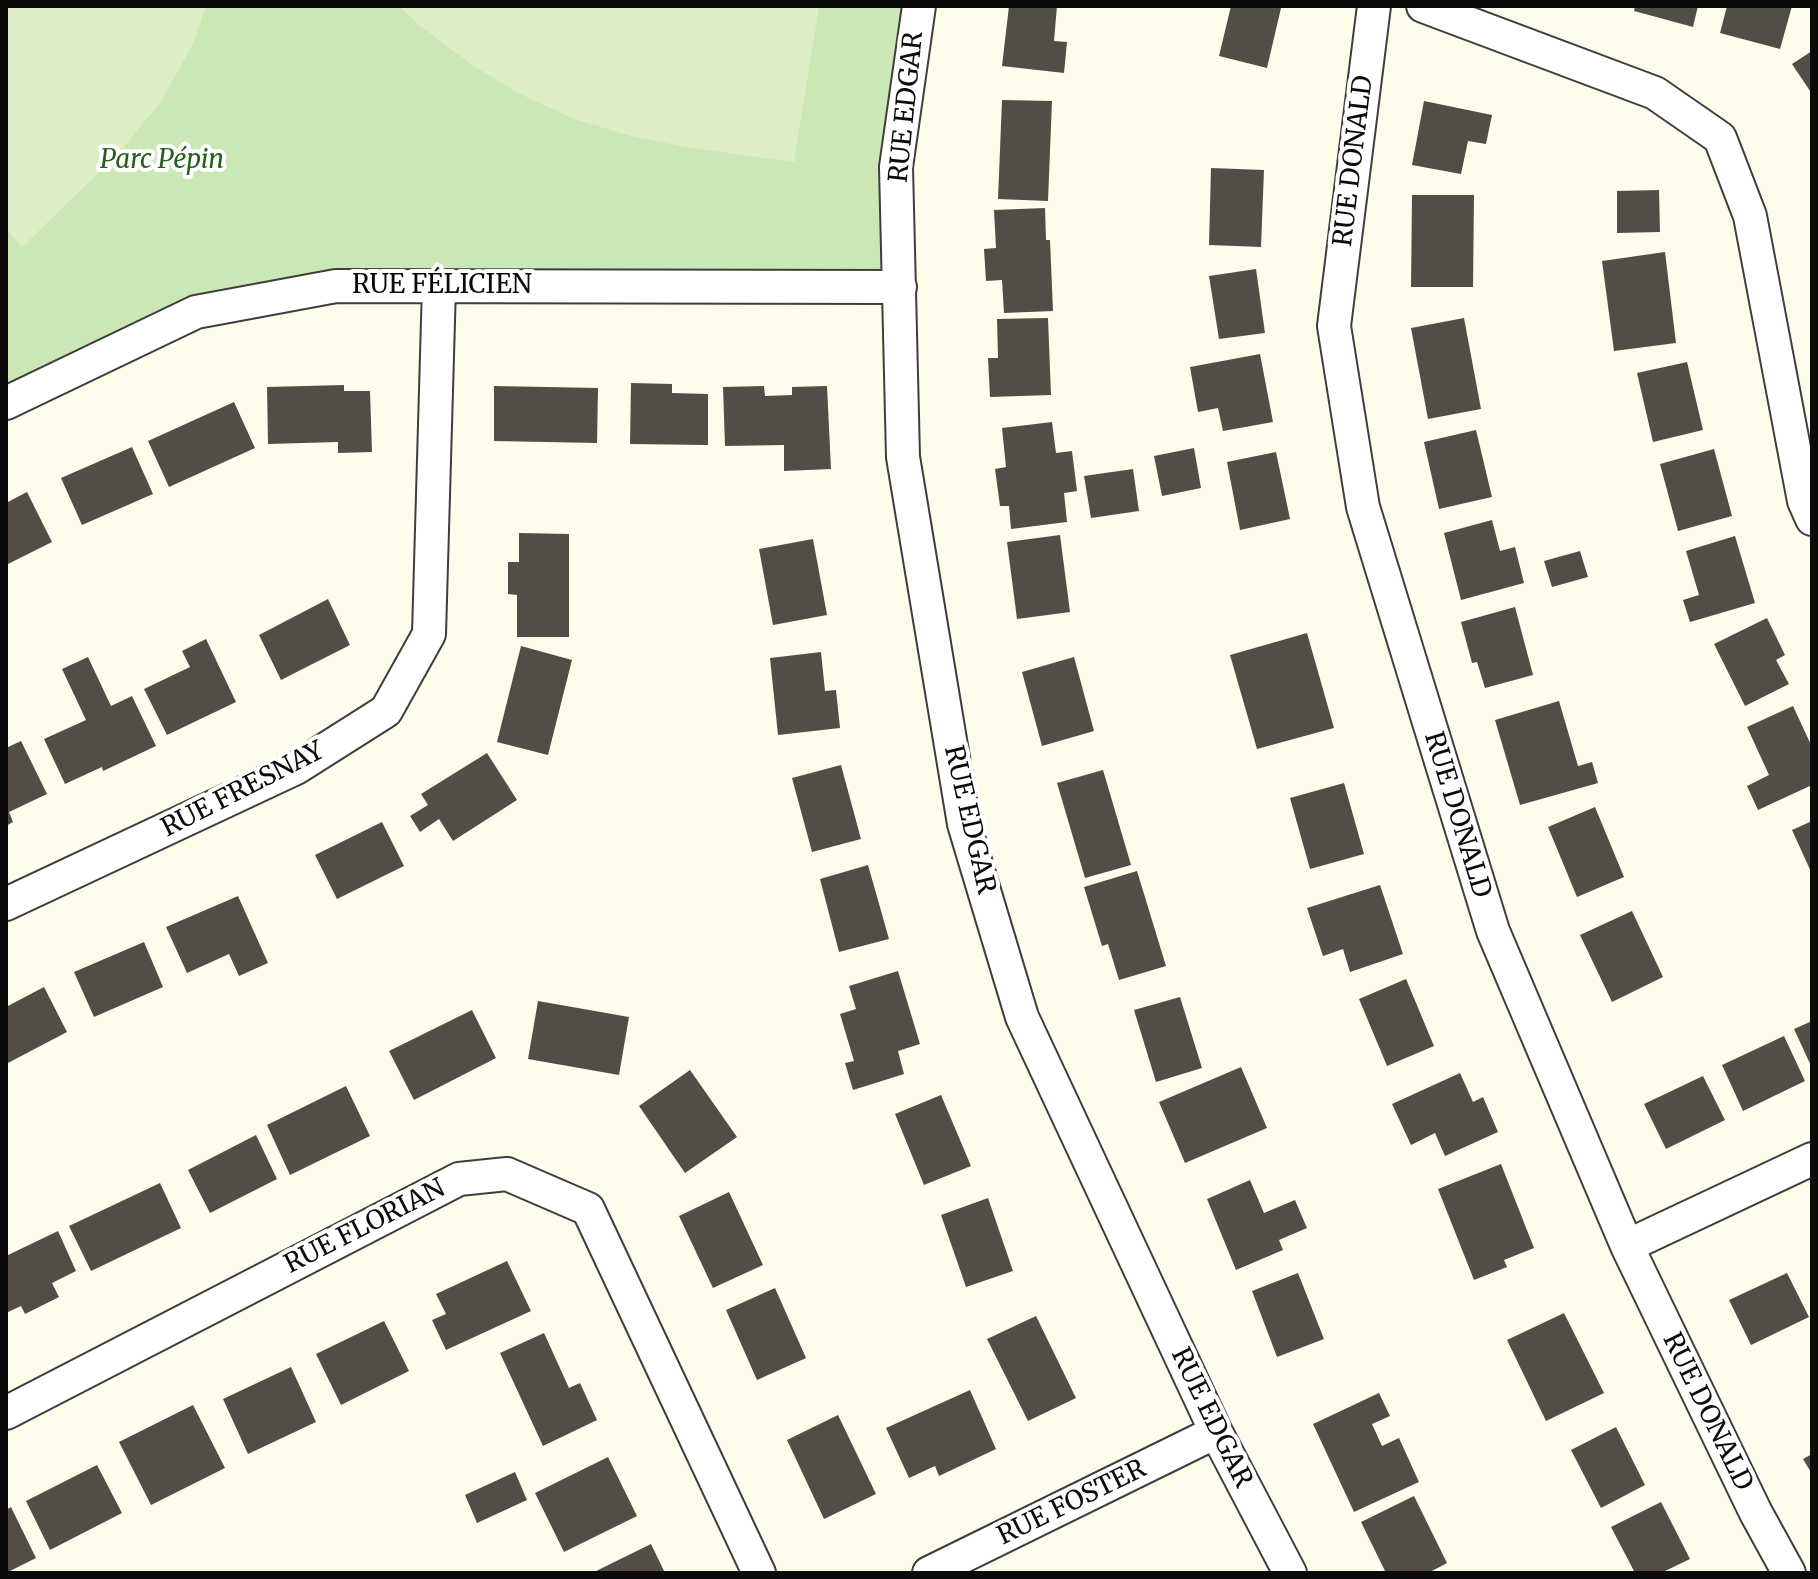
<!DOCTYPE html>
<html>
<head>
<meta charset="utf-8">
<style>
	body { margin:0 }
	#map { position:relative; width:1818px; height:1579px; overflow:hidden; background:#fefcea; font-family:Merriweather,serif }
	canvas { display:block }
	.frame { position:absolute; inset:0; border:8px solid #0b0b0b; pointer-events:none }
</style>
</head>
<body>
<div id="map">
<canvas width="1818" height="1579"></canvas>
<div class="frame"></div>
</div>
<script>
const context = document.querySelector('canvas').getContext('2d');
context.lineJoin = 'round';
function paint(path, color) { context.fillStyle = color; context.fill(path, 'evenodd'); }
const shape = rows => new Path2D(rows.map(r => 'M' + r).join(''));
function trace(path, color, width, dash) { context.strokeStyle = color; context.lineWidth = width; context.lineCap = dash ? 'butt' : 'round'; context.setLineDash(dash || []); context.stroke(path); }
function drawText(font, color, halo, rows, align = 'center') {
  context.font = font + ' Merriweather,serif'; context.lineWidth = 8; context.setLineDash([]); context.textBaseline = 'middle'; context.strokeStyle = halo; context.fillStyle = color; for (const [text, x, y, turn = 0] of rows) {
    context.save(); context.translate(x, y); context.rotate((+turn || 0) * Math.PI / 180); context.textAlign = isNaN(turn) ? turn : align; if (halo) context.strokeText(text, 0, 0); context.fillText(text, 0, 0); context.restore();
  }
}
paint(shape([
	[6,6,919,6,900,287,355,286,196,312,6,403]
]), '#cbe7b5');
paint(shape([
	[6,6,206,6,194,42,160,103,118,154,22,247,6,228],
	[399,6,819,6,794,162,685,147,631,136,574,119,518,93,471,64,419,25]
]), '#ddeec7');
paint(shape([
	[1009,6,1057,6,1054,41,1067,42,1064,73,1002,66],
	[1231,6,1273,6,1281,8,1267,68,1219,56],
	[1635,6,1698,6,1693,27,1634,11],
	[1727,6,1792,6,1780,49,1720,33],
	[1812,51,1812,94,1792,64],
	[1002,100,1052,101,1048,201,998,199],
	[1424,101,1492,115,1486,144,1468,141,1461,174,1412,165],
	[1211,168,1264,170,1261,247,1209,245],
	[1659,190,1660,232,1617,233,1617,191],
	[1412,195,1474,195,1473,287,1411,287],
	[1045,208,1046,240,1050,240,1053,311,1004,313,1002,280,986,281,984,249,996,248,994,210],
	[1665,252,1676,343,1614,351,1602,261],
	[1256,269,1265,333,1219,339,1209,276],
	[1048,318,1051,395,990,397,988,358,998,358,997,319],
	[1464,318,1481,409,1428,419,1411,328],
	[1260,354,1273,422,1223,431,1218,408,1198,412,1190,367],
	[1687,362,1703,430,1653,442,1637,373],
	[631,383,672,384,672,393,708,394,708,445,630,444],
	[344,385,344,391,370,391,372,452,338,453,338,442,268,444,267,387],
	[494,386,598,388,597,443,494,441],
	[764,386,765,396,792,395,792,387,827,386,831,469,784,471,784,445,725,446,723,387],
	[234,402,255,448,169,487,148,441],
	[1052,422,1056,453,1072,451,1077,491,1064,493,1067,522,1011,529,1009,506,1000,506,995,469,1006,467,1002,428],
	[1476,430,1492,497,1439,509,1424,442],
	[132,447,153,494,82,525,61,478],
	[1194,448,1201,488,1162,496,1154,456],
	[1714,449,1732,516,1678,531,1660,464],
	[1276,452,1290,519,1240,530,1227,462],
	[1133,469,1139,511,1091,518,1084,476],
	[27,492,52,542,6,565,6,503],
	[1492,520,1500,551,1515,547,1524,583,1461,600,1444,533],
	[519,533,569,534,569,637,517,637,517,595,508,594,508,562,519,562],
	[1060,535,1070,612,1017,619,1007,542],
	[1735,536,1755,603,1690,622,1683,600,1699,595,1686,551],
	[813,539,827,615,773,625,759,549],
	[1580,551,1588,577,1552,587,1544,561],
	[328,599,350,645,281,680,259,635],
	[1515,607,1533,675,1485,688,1477,662,1472,663,1461,622],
	[1767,618,1785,655,1776,660,1789,684,1745,706,1714,644],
	[1307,633,1334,728,1257,749,1230,655],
	[206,639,236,702,167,735,144,689,190,667,182,651],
	[521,646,572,660,548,755,497,742],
	[821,652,825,691,836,690,840,728,778,735,770,658],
	[88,657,111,706,132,696,156,746,103,771,102,767,65,784,44,739,86,720,62,669],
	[1074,657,1094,731,1042,746,1022,672],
	[1559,701,1578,766,1592,762,1598,783,1520,805,1495,720],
	[1793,706,1812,747,1812,785,1758,810,1747,786,1769,775,1747,727],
	[21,741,47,794,9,812,13,822,6,826,6,748],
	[487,753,517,800,453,841,439,819,420,832,410,816,428,805,421,794],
	[841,765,861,839,812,852,792,778],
	[1103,770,1131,865,1085,878,1057,783],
	[1344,783,1364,854,1310,869,1290,798],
	[1595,807,1624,877,1577,897,1548,827],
	[1812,821,1812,874,1792,830],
	[382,822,404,866,337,899,315,855],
	[868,865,889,939,839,952,820,879],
	[1137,871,1166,966,1119,980,1108,944,1102,946,1084,887],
	[1380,885,1403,954,1350,972,1343,949,1323,956,1307,908],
	[238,896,268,963,239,976,229,954,187,973,166,927],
	[1632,911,1663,977,1612,1002,1580,935],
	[144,942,163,987,94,1017,74,972],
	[898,971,920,1044,898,1051,904,1074,853,1090,845,1063,854,1061,840,1014,856,1009,849,986],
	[1406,979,1434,1046,1387,1066,1359,999],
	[44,987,67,1032,6,1064,6,1007],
	[1180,997,1202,1068,1156,1082,1134,1010],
	[538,1001,629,1017,619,1075,528,1059],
	[472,1010,496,1058,414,1100,389,1051],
	[1812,1021,1812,1068,1794,1029],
	[1784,1036,1805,1081,1743,1111,1722,1065],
	[1241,1067,1267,1128,1185,1163,1159,1102],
	[690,1070,737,1137,685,1173,639,1106],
	[1460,1073,1473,1102,1483,1097,1498,1132,1445,1156,1435,1133,1411,1145,1392,1104],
	[1703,1076,1725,1120,1666,1149,1644,1104],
	[346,1086,370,1136,290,1175,267,1125],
	[941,1095,971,1166,924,1185,895,1114],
	[256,1135,277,1179,210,1213,188,1170],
	[1501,1164,1534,1248,1504,1260,1507,1267,1474,1280,1438,1189],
	[1250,1180,1264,1213,1295,1200,1307,1228,1279,1240,1283,1250,1236,1270,1207,1199],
	[160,1183,181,1228,91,1271,69,1226],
	[729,1192,763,1265,713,1288,679,1216],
	[988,1198,1013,1271,966,1287,941,1215],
	[58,1231,76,1271,52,1283,59,1297,25,1314,21,1306,6,1313,6,1256],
	[507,1261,531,1311,446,1350,432,1320,446,1314,436,1294],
	[1298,1273,1324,1339,1277,1357,1252,1291],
	[1787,1273,1809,1317,1751,1345,1729,1300],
	[775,1288,806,1358,757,1380,726,1310],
	[1564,1313,1604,1393,1546,1421,1507,1340],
	[1036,1316,1076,1398,1028,1421,987,1339],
	[384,1321,409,1371,341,1405,316,1354],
	[544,1333,569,1388,580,1383,597,1420,543,1446,500,1353],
	[291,1367,316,1422,248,1454,223,1399],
	[970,1390,996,1449,939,1476,935,1466,909,1478,886,1428],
	[1379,1393,1390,1416,1372,1424,1382,1446,1399,1438,1419,1482,1354,1512,1313,1424],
	[193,1405,225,1468,151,1505,119,1442],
	[838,1415,876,1494,824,1519,787,1440],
	[1616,1427,1645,1485,1601,1508,1571,1450],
	[1812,1454,1812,1474,1803,1459],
	[608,1457,637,1516,564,1552,535,1493],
	[97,1465,122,1513,50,1550,26,1501],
	[515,1472,527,1500,477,1523,465,1495],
	[1414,1496,1447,1563,1428,1573,1386,1573,1361,1522],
	[1661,1502,1690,1559,1661,1573,1635,1573,1611,1527],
	[11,1507,36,1558,10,1571,11,1573,6,1573,6,1510],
	[651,1544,665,1573,592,1573]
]), '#534d48');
const minor = shape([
	[919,6,896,167,903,457,964,824,1022,1017,1216,1432,1290,1573],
	[1374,6,1334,326,1363,507,1493,931,1627,1246,1756,1513,1789,1573],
	[1423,6,1655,93,1720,138,1750,216,1804,501,1812,519],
	[6,403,196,312,336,286,900,287],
	[6,904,296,768,386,711,429,634,439,286],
	[1627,1246,1812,1159],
	[6,1413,459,1179,507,1174,588,1209,759,1573],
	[929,1573,1216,1432]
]);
trace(minor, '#3e3e3e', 36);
trace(minor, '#fff', 32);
drawText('26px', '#0b0b0b', '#fff', [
	["RUE EDGAR",907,107,-84],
	["RUE DONALD",1354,161,-83],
	["RUE FÉLICIEN",442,286],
	["RUE FRESNAY",243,790,-27],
	["RUE DONALD",1457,815,73],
	["RUE EDGAR",969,820,77],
	["RUE FLORIAN",365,1227,-27],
	["RUE DONALD",1707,1412,64],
	["RUE EDGAR",1211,1418,64],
	["RUE FOSTER",1072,1503,-26]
]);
drawText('italic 26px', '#275f1e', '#fff', [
	["Parc Pépin",162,161]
]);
</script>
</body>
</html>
